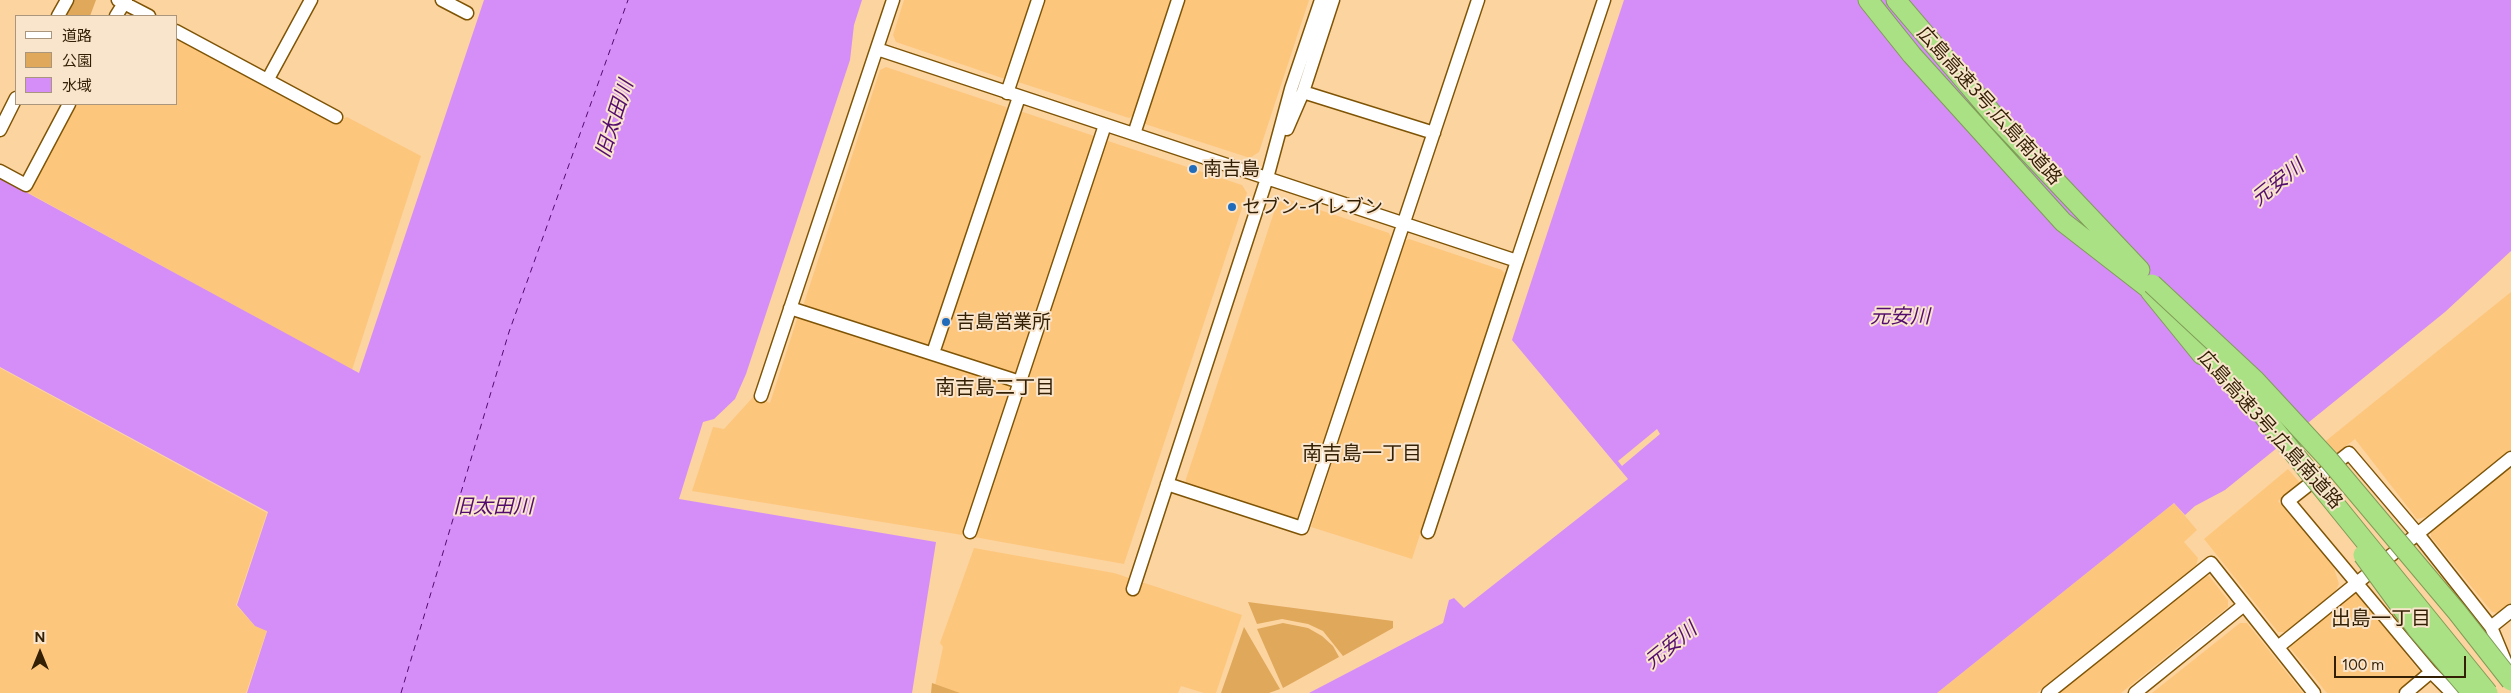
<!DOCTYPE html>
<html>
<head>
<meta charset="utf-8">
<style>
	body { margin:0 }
	#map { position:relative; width:2511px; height:693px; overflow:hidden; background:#fcd4a0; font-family:Figtree,"Noto Sans JP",sans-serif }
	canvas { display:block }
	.legend { position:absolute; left:15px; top:15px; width:162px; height:90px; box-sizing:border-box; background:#f9e5cc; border:1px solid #a9967c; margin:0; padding:6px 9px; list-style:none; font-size:15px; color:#321f04 }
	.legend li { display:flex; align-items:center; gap:10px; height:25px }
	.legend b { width:25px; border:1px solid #a9967c }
	.north { position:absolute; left:15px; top:628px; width:50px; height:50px; -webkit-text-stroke:4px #f9e5cc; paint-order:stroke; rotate:0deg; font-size:14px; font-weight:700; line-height:20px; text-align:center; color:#321f04 }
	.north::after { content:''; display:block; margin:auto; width:18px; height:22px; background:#321f04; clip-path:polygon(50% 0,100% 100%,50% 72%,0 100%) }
	.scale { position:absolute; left:2334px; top:656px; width:132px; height:22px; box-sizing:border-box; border:2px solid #321f04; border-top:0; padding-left:6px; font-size:15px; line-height:18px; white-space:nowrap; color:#321f04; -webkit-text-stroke:4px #f9e5cc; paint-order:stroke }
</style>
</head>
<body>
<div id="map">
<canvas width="2511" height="693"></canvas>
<ul class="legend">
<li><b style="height:6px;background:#fff"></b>道路</li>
<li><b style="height:14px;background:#e0a85b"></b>公園</li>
<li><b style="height:14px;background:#d58ef8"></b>水域</li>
</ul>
<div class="north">N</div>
<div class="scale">100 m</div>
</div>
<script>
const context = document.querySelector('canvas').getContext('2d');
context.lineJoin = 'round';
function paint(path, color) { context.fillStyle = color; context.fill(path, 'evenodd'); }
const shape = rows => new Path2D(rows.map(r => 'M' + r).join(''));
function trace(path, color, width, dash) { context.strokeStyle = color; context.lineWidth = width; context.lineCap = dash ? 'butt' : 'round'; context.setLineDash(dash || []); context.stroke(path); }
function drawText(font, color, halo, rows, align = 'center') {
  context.font = font + ' Figtree,"Noto Sans JP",sans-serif'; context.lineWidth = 4; context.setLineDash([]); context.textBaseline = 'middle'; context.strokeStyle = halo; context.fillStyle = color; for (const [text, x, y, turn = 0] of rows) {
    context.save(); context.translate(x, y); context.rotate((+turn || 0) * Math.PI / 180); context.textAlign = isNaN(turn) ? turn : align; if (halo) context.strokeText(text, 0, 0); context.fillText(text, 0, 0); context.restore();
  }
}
paint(shape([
	[904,0,1034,0,1005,79,896,42,893,35],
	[1042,0,1172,0,1134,115,1129,118,1018,82,1016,79],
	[1184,0,1309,0,1259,152,1250,158,1145,124,1143,121],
	[176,35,336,121,347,117,421,156,352,370,25,191,72,104,176,104],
	[886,67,1006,107,1008,112,932,344,927,347,806,307,804,303,880,70],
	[1023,112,1094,136,1096,139,1019,371,1013,375,944,353,942,347,1019,114],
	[1108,141,1242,185,1247,193,1124,564,974,537,1104,142],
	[1287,199,1389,233,1391,238,1299,518,1295,520,1184,485,1277,203],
	[1409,239,1502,270,1505,274,1412,559,1311,527,1404,241],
	[2511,292,2511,451,2430,516,2417,519,2355,439,2332,457,2322,444],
	[802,316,1008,385,1011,390,962,535,692,491,713,427,724,429,754,396,770,403,797,319],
	[0,368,267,513,236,605,255,626,267,630,246,693,0,693],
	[2511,467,2511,603,2498,613,2492,612,2431,537,2431,530],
	[2288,469,2300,483,2278,501,2334,568,2339,584,2335,592,2285,632,2278,632,2204,539],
	[2174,503,2197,530,2184,542,2198,558,2196,566,2037,693,1937,693],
	[974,548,1114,573,1242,615,1216,693,1204,693,1181,686,1178,693,959,693,935,685,943,647,940,643],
	[2204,575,2209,576,2228,600,2228,607,2121,693,2060,693,2061,688],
	[2353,592,2356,592,2420,672,2397,693,2327,693,2290,648,2291,643],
	[2240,623,2247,623,2303,693,2152,693]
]), '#fdc67d');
paint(shape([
	[74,0,96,0,90,16,66,16],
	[1248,602,1393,621,1393,628,1343,656,1323,631,1308,624,1282,619,1257,624],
	[1283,623,1308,628,1322,636,1333,646,1339,657,1283,688,1257,629],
	[1244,627,1280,689,1269,693,1221,693],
	[932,683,960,693,931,693]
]), '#e0a85b');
paint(shape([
	[484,0,862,0,854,25,850,60,746,374,735,399,714,419,703,422,679,499,936,542,912,693,247,693,267,631,255,626,237,605,268,512,0,367,0,178,359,373],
	[1624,0,2511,0,2511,251,2445,312,2225,490,2195,506,2185,515,2174,503,1937,693,1309,693,1443,623,1449,600,1454,598,1464,608,1628,479,1512,340]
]), '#d58ef8');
paint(shape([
	[1657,429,1660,434,1622,466,1618,461]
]), '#fcd4a0');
trace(shape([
	[401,693,509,332,628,0]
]), '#530b6e', 1, [6, 5]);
const minor = shape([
	[118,0,149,16],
	[442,0,467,13],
	[58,16,67,0],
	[116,16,126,0],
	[176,31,336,117],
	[877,49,1517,261,1604,0],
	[268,79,311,0],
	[1303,92,1434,133],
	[1007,93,1038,0],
	[1287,129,1303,92,1333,0],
	[0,130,16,98],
	[1134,134,1178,0],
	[0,171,26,185,69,104],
	[790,308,1020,382],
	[933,353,1019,97],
	[761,396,893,0],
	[1167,484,1302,528,1478,0],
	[970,532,1105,125],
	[1428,532,1517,261],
	[1133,589,1267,178,1291,89,1321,0],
	[2491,627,2511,611],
	[2278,647,2511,458],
	[2048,693,2211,563,2314,693],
	[2135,693,2244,605],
	[2406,693,2431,672],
	[2452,693,2431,672,2288,501,2349,453,2417,533,2491,627,2508,668]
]);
const highway = shape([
	[1868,0,1912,55,2063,222,2148,288],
	[1896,0,1998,120,2140,270],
	[2150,291,2202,355]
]);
trace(minor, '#7f5405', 15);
trace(highway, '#809d57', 21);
trace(minor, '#fff', 12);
trace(highway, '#aae184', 19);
const highwayBridge = shape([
	[2152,284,2255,380,2329,460,2457,612,2511,681],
	[2215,356,2488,693],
	[2363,555,2417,629,2472,693]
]);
trace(highwayBridge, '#809d57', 21, []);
trace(highwayBridge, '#aae184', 19);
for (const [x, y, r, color] of [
	[1193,169,5,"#206bba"],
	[1232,207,5,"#206bba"],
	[946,322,5,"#206bba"]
]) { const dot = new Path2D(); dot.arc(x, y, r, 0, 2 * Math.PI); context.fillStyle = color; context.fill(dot); trace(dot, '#f9e5cc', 2); }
drawText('19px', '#321f04', '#f9e5cc', [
	["広島高速3号;広島南道路",1989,106,48],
	["広島高速3号;広島南道路",2270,430,48]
]);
drawText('19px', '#321f04', '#f9e5cc', [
	["南吉島",1203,169],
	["セブン-イレブン",1242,207],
	["吉島営業所",956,322]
], 'left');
drawText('italic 20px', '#530b6e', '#f9e5cc', [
	["旧太田川",615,119,-72],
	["元安川",2278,183,-39],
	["元安川",1900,317],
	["旧太田川",493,507],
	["元安川",1671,646,-39]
]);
drawText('20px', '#321f04', '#f9e5cc', [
	["南吉島二丁目",995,388],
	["南吉島一丁目",1362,454],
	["出島一丁目",2381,619]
]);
</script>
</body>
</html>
